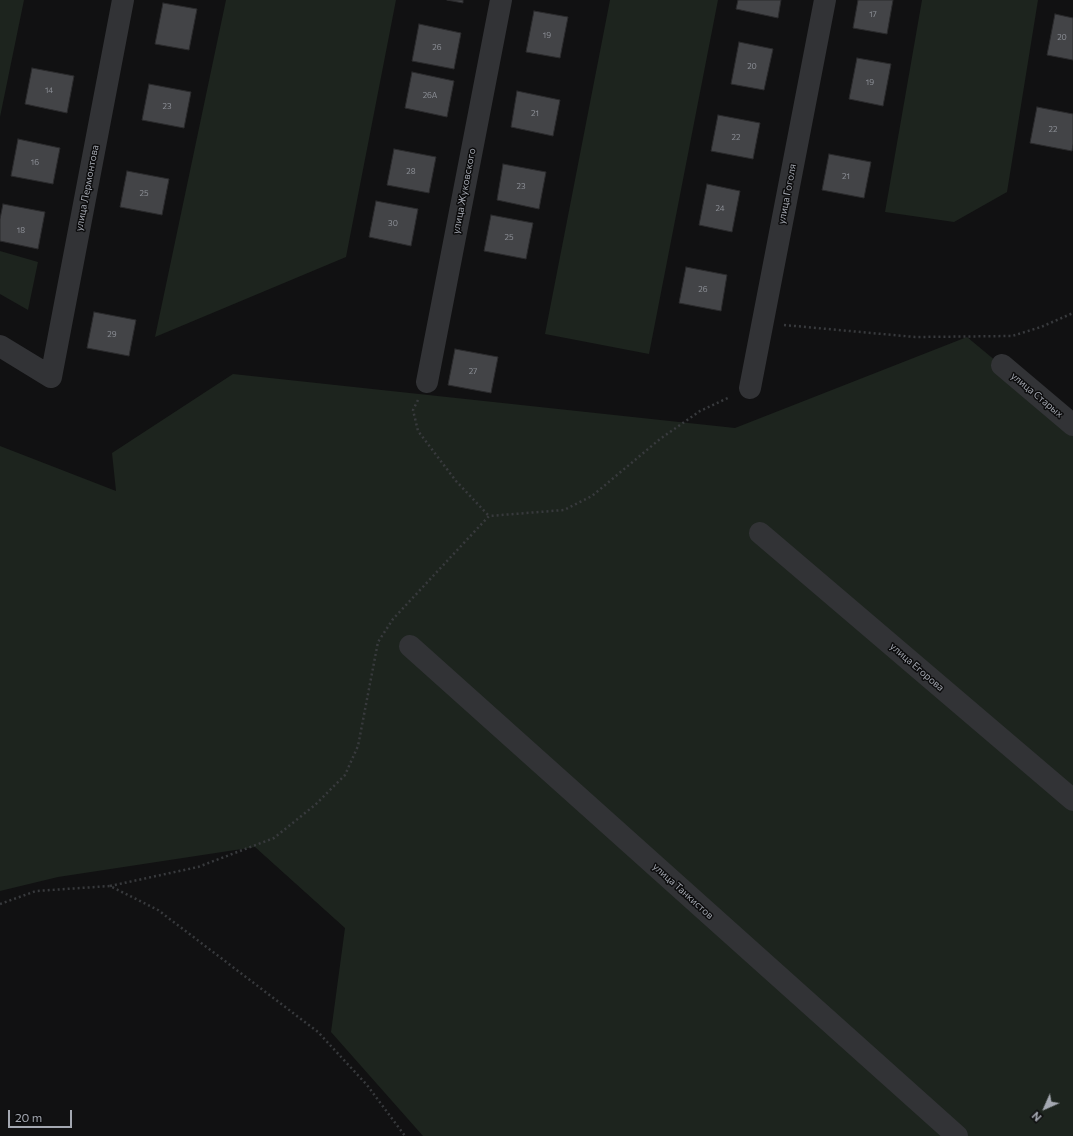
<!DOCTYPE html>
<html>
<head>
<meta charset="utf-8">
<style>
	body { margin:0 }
	#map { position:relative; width:1073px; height:1136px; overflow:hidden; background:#111112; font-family:Commissioner,sans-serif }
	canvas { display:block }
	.north { position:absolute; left:1025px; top:1088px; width:40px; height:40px; -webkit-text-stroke:3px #0c0c0d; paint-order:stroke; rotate:225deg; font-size:11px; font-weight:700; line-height:16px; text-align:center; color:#a4a8b1 }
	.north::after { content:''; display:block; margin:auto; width:14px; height:18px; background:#a4a8b1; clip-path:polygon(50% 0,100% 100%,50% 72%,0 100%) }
	.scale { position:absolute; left:8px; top:1110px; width:64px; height:18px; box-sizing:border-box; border:2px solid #a4a8b1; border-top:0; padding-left:5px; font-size:12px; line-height:14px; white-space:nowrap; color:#a4a8b1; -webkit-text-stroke:3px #0c0c0d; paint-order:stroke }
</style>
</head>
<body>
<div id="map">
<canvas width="1073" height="1136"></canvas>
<div class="north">N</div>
<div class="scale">20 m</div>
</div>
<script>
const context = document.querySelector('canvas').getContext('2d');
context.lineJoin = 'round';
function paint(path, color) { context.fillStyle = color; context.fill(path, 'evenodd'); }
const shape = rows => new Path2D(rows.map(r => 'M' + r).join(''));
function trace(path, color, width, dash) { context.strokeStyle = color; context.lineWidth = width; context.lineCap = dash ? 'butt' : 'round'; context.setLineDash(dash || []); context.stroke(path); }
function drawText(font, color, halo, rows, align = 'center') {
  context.font = font + ' Commissioner,sans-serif'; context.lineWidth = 3; context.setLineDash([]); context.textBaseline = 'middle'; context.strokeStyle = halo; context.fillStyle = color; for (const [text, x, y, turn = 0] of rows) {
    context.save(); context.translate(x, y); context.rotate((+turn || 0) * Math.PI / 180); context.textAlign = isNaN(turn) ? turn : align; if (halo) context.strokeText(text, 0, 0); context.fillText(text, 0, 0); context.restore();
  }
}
paint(shape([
	[0,0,24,0,0,117],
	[226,0,396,0,346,257,155,337],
	[610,0,718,0,649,354,545,334],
	[922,0,1038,0,1007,192,954,222,885,212],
	[0,251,38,262,28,310,0,294],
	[967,337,1073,425,1073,1136,423,1136,331,1032,345,928,255,847,58,877,0,891,0,446,116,491,112,453,233,374,735,428]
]), '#1d241e');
const building = shape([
	[447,0,463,0,463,3,447,0],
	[738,0,781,0,778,18,736,9,738,0],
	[858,0,893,0,887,34,853,28,858,0],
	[163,3,197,9,189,50,155,44,163,3],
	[534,11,568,17,560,58,526,52,534,11],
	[1055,14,1073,18,1073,60,1047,55,1055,14],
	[419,24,461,33,454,69,412,61,419,24],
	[739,42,773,49,764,90,731,84,739,42],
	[857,58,891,64,883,106,849,99,857,58],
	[32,68,74,76,67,113,25,104,32,68],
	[412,72,454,81,447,117,405,108,412,72],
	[149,84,191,92,184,128,142,120,149,84],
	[517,91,560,100,553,136,511,127,517,91],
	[1037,107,1073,114,1073,144,1072,151,1030,143,1037,107],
	[718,115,760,123,753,159,711,151,718,115],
	[18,139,60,148,53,184,11,176,18,139],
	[394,149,436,157,429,193,387,185,394,149],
	[829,154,871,162,864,198,822,190,829,154],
	[503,164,546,172,539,209,497,200,503,164],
	[127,171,169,179,162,215,120,207,127,171],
	[707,184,740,191,732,232,699,225,707,184],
	[376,201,418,209,411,246,369,237,376,201],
	[3,204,45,212,38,249,0,241,0,219,3,204],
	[491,215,533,223,526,259,484,251,491,215],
	[686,267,727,275,721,311,679,303,686,267],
	[94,312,136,320,129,356,87,348,94,312],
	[455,349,498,357,491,393,448,385,455,349]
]);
paint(building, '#434447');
trace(building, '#2b2b2d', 1);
trace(shape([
	[784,325,915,337,1012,336,1041,327,1073,313],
	[418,400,413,410,418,431,456,481,489,516],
	[110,886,198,867,274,838,315,805,345,775,358,746,378,642,393,619,489,516,564,510,592,496,660,439,700,411,730,397],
	[0,904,36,891,110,886,158,910,318,1032,367,1085,405,1136]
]), '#383a3d', 2.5, [2, 3]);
trace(shape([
	[0,346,51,377,123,0],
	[1002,365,1073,425],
	[427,382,501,0],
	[750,388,825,0],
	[760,533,1073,800],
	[410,646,957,1136]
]), '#323336', 22);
drawText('8px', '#8c8f96', null, [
	["17",873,14],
	["19",547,35],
	["20",1062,37],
	["26",437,47],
	["20",752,66],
	["19",870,82],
	["14",49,90],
	["26А",430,95],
	["23",167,106],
	["21",535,113],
	["22",1053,129],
	["22",736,137],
	["16",35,162],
	["28",411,171],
	["21",846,176],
	["23",521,186],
	["25",144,193],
	["24",720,208],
	["30",393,223],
	["18",21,230],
	["25",509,237],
	["26",703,289],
	["29",112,334],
	["27",473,371]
]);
drawText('10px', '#a4a8b1', '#0c0c0d', [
	["улица Лермонтова",87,188,-79],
	["улица Жуковского",464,191,-79],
	["улица Гоголя",787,194,-79],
	["улица Старых",1037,395,40],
	["улица Егорова",917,667,41],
	["улица Танкистов",683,891,42]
]);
</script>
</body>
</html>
